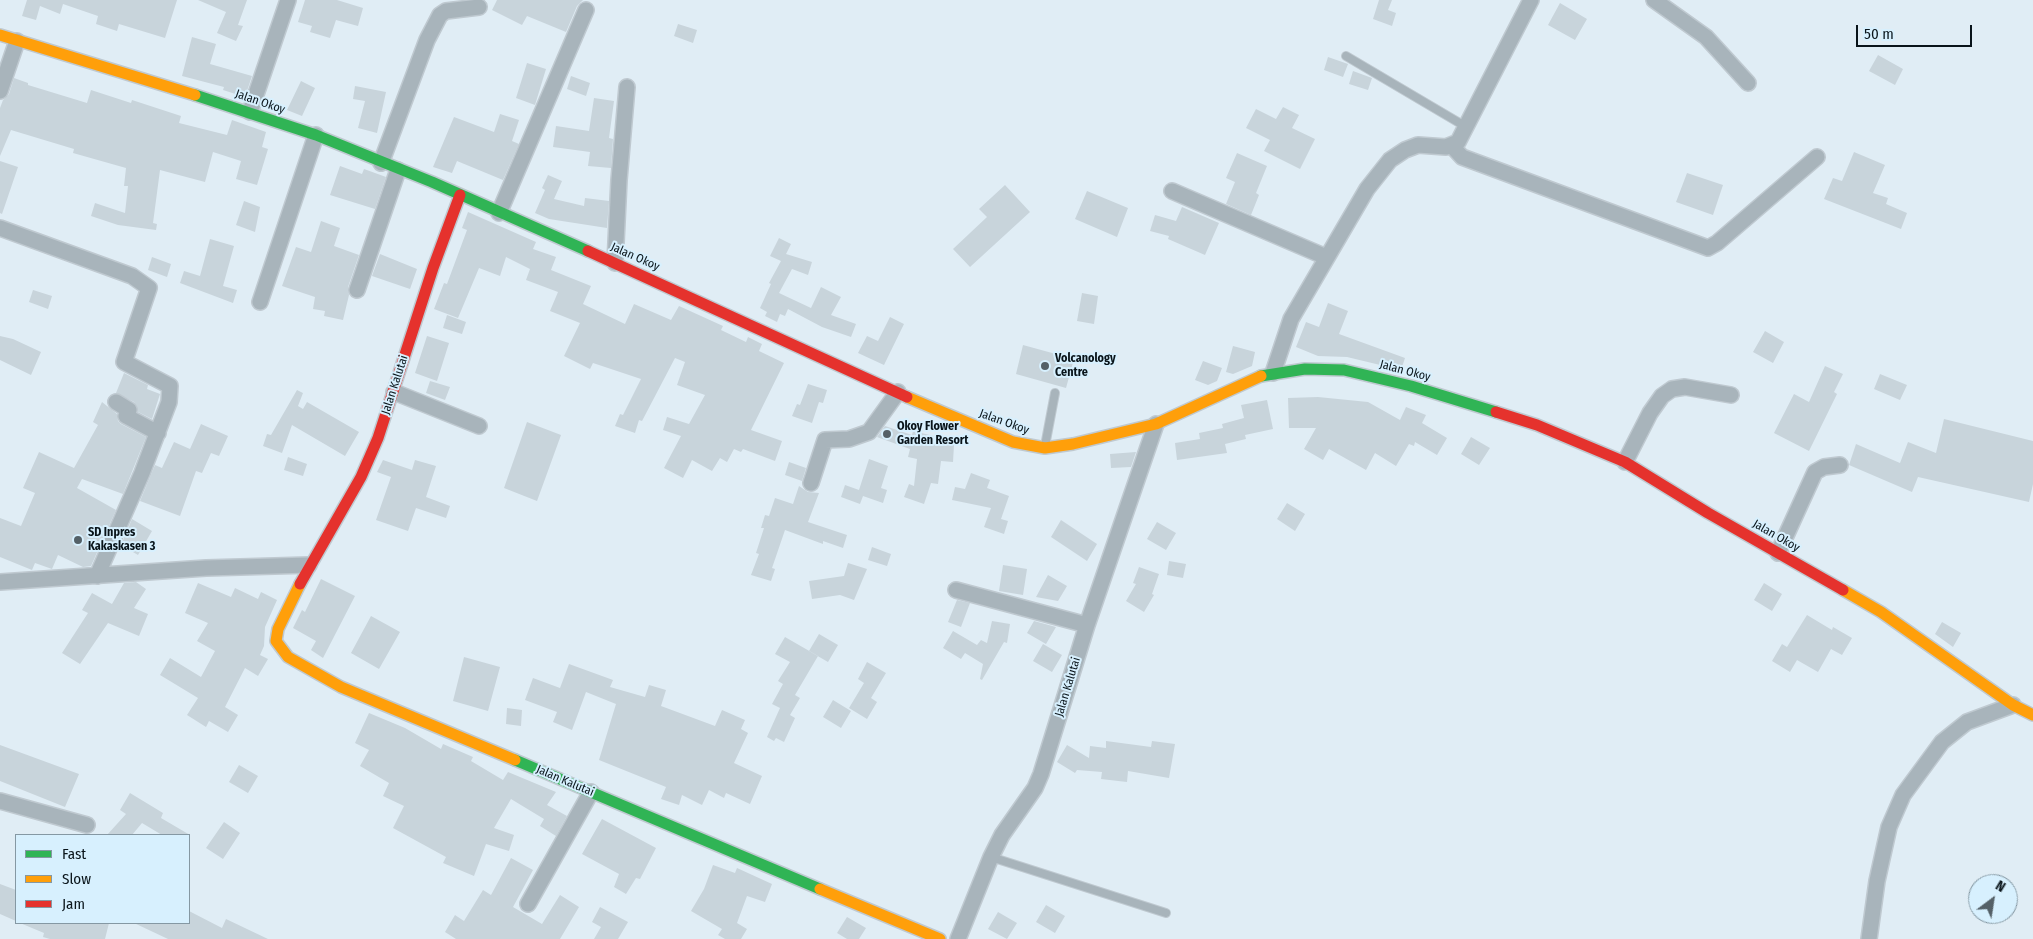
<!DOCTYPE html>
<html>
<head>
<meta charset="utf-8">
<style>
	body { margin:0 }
	#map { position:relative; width:2033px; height:939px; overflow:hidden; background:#e0edf5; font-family:"Fira Sans Condensed",sans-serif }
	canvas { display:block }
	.legend { position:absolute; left:15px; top:834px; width:175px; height:90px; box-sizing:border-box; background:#d7f0fe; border:1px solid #8598a3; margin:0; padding:6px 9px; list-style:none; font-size:15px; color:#09141a }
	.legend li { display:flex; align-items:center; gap:10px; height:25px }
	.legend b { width:25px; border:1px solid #8598a3 }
	.north { position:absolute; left:1968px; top:874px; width:50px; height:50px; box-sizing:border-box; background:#d7f0fe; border:1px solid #8598a3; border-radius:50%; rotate:31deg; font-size:14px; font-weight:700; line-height:20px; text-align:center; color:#09141a }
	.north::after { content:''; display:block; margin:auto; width:18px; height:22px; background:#546067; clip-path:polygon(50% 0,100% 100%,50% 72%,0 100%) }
	.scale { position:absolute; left:1856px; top:25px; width:116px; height:22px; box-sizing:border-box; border:2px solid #09141a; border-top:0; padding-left:6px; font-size:15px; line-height:18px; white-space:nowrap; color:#09141a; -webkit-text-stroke:4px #d7f0fe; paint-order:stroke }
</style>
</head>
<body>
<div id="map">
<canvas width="2033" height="939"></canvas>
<ul class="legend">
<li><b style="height:6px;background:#30b455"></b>Fast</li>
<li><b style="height:6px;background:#ff9f0a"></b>Slow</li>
<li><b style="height:6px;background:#e5322d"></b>Jam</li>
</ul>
<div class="north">N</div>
<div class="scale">50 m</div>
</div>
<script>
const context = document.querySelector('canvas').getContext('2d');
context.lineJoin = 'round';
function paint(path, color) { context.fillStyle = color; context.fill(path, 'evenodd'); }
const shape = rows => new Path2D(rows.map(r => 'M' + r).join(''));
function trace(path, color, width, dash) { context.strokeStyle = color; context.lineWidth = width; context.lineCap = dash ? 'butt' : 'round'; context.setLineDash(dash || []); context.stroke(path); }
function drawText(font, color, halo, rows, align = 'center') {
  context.font = font + ' "Fira Sans Condensed",sans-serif'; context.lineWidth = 4; context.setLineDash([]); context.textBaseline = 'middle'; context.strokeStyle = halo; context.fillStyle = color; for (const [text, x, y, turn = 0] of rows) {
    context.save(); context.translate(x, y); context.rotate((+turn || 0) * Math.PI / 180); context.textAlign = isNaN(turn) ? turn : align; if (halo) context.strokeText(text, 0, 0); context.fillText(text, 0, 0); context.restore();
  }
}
paint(shape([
	[27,0,177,0,165,38,119,24,117,31,96,24,98,16,63,4,60,14,40,6,36,20,22,16],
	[198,0,247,0,238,25,243,26,236,41,217,33,226,12],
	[305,0,337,0,363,8,358,26,336,20,330,38,310,32,312,26,298,22],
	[497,0,583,0,577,6,566,32,527,16,522,25,492,10],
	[1379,0,1392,0,1388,10,1396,13,1392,26,1373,19],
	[1560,3,1587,19,1575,40,1548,25],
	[678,24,697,30,693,43,674,36],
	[192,37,216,44,210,64,252,76,245,97,223,90,224,87,182,76],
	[1878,55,1903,69,1895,85,1869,71],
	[1328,57,1348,64,1343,77,1324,70],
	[527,63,546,69,535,105,516,98],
	[1353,71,1372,78,1368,90,1349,84],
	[571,76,590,83,586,96,567,89],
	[14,78,28,83,28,85,87,103,91,90,131,103,132,100,181,116,179,123,227,135,232,120,266,132,262,147,268,149,257,185,236,179,241,161,213,152,205,182,160,170,153,223,157,224,156,230,118,225,91,216,95,203,125,213,128,186,124,186,126,168,73,153,74,149,11,130,0,156,0,108,3,100,9,94],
	[301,81,315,88,302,116,287,110],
	[355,86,386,92,377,133,358,128,365,101,353,99],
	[594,98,614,101,609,138,613,139,611,168,588,166,590,152,553,147,556,126,589,131],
	[1283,107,1299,115,1292,128,1315,139,1300,169,1264,151,1270,140,1246,128,1256,109,1276,119],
	[500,114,519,120,512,141,519,144,503,180,457,161,452,173,433,167,454,117,494,132],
	[1854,152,1885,165,1873,193,1888,198,1886,204,1907,213,1901,229,1824,199,1833,178,1842,181],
	[1237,153,1267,166,1256,193,1259,195,1251,215,1226,204,1235,182,1226,178],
	[0,161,18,167,2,214,0,213],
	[340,166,362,174,364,169,386,177,375,209,330,195],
	[1687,173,1723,185,1713,215,1676,202],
	[548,175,562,181,554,199,584,206,585,198,609,201,607,228,549,219,535,213,545,190,542,188],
	[1005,185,1030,212,970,267,953,249,987,217,979,209],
	[1087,191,1128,208,1117,237,1075,219],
	[244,201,260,207,255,232,236,225],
	[1182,207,1219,223,1205,255,1168,239,1169,236,1150,231,1155,215,1176,221],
	[468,212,536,242,533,249,556,257,551,270,591,286,583,304,625,324,634,304,671,320,679,306,723,326,721,330,746,342,748,337,762,344,759,351,784,363,751,430,782,441,775,461,743,449,741,452,734,449,727,462,720,458,712,471,692,460,683,478,664,468,681,436,663,430,667,417,689,424,705,395,677,385,685,362,675,358,642,421,639,420,635,433,615,426,620,414,623,415,641,379,593,363,590,369,564,356,580,323,550,311,558,292,526,280,530,269,506,257,500,276,479,268,458,318,434,309,444,283,447,284,467,230,462,228],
	[321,221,340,228,334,246,359,255,348,287,349,295,343,320,324,316,325,311,313,309,315,297,282,286,296,247,311,252],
	[779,238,791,244,786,254,812,262,808,275,792,269,779,293,811,308,821,287,841,297,831,315,856,324,851,337,822,327,788,309,785,316,780,314,777,322,765,316,767,312,760,308,771,284,769,283,781,261,770,256],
	[210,239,234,246,223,286,237,290,233,303,180,283,184,271,200,276],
	[380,254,417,269,410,289,372,276],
	[152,257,171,264,167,277,148,270],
	[33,290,52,296,48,309,29,302],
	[1082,293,1098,296,1094,324,1077,321],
	[1328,303,1348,311,1339,334,1405,358,1401,370,1347,357,1318,356,1296,347,1306,322,1319,327],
	[447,315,466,322,462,334,443,328],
	[890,317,904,324,884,365,858,353,867,336,878,341],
	[1765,331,1784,342,1773,363,1753,352],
	[0,336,13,339,41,352,31,375,0,360],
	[427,336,449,343,437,381,415,373],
	[1023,345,1074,359,1066,388,1016,374],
	[1233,346,1255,352,1252,366,1233,374,1226,372],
	[1203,361,1222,368,1217,381,1208,385,1195,380],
	[1825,366,1843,374,1834,392,1837,394,1809,451,1774,433,1794,394,1809,402],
	[124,373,148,385,147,389,160,394,152,419,138,412,134,402,116,393],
	[1880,374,1907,385,1900,400,1874,389],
	[430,381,450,387,445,400,426,393],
	[808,384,827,390,823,403,819,402,812,423,792,416,797,404,800,405],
	[297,390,303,393,298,406,303,409,307,402,359,432,345,456,292,425,282,453,263,446,267,434,271,435],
	[1318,397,1368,402,1400,420,1406,407,1426,415,1422,423,1447,438,1437,455,1415,442,1414,446,1409,444,1396,466,1375,453,1366,470,1329,449,1323,460,1304,449,1316,428,1289,428,1288,398],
	[1267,400,1273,429,1245,435,1246,439,1225,444,1227,453,1177,460,1175,443,1200,439,1199,433,1223,428,1222,424,1244,418,1241,405],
	[102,402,117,414,118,421,121,424,146,437,123,494,82,479,77,488,116,510,91,566,83,567,58,555,52,569,35,563,32,570,0,557,0,518,21,526,35,493,23,488,39,452,74,468,98,425,93,422],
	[1944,419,2033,441,2033,484,2029,502,1918,477,1912,492,1849,465,1856,444,1900,463,1908,442,1936,453],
	[527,422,561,435,537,501,504,488],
	[201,424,228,436,219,456,211,453,202,473,196,471,180,516,140,501,155,465,162,468,174,442,190,449],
	[885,426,912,435,913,431,934,436,932,443,954,445,953,462,941,461,938,484,931,483,924,504,904,497,909,484,914,486,917,459,908,457,910,449,877,437],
	[1471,437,1490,448,1479,465,1461,454],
	[1136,452,1131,467,1111,468,1110,454],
	[288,457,307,464,303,476,284,470],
	[869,459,888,466,881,488,887,490,883,503,863,496,860,504,841,497,845,485,859,490],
	[383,460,412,470,415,460,436,466,426,497,450,506,446,518,416,508,408,531,376,520,391,477,377,472],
	[789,462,806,468,802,481,785,475],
	[971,473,990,480,987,488,1009,496,1001,519,1008,521,1004,534,984,527,991,508,952,500,955,487,965,489],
	[799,486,808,492,819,493,808,522,847,535,843,548,823,541,823,544,785,530,772,568,775,569,771,581,751,575,759,554,756,553,764,528,761,528,765,515,769,516,775,498,793,504],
	[1287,503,1305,514,1295,531,1277,519],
	[132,519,152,531,138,555,121,545],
	[1061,520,1097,544,1087,561,1051,537],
	[1157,522,1176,533,1166,550,1147,539],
	[872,547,891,554,887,566,868,560],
	[1169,561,1186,564,1183,578,1167,575],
	[848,563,867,569,854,600,840,595,812,599,809,581,844,576],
	[1003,565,1027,569,1023,595,999,591],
	[1139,567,1159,574,1152,594,1154,595,1144,612,1126,601,1136,584,1133,583],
	[1048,575,1067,586,1058,601,1036,597],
	[321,579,355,596,323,658,311,650,316,641,293,628,302,610,305,612],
	[136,582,146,589,134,608,148,614,139,636,108,623,80,664,62,653,88,613,82,610,92,593,112,604,124,583],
	[198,583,231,597,235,588,258,599,261,592,277,600,265,627,264,646,260,655,268,659,258,676,245,668,225,707,238,715,228,732,209,721,206,727,187,715,198,698,160,675,170,658,201,677,215,651,197,641,208,623,185,613],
	[1764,583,1782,594,1772,611,1754,600],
	[957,600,970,603,961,627,948,622],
	[1807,615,1832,630,1833,627,1852,638,1842,655,1831,649,1818,672,1797,660,1790,672,1772,661,1782,644,1787,647],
	[371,616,400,632,379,669,351,653],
	[992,621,1010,624,1007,643,1004,642,982,680,980,679,983,664,965,653,961,659,943,648,953,631,977,645,981,640,987,643],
	[1034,621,1056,627,1046,644,1027,633],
	[1942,622,1961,633,1953,647,1935,634],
	[819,634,838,645,828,662,809,651],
	[785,637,818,656,795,695,800,698,790,715,795,718,784,742,776,738,774,741,767,737,780,708,772,704,783,684,778,681,790,662,775,654],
	[1043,644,1062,655,1052,672,1033,661],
	[464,657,500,667,488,711,453,701],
	[867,662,886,673,871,698,877,702,867,719,849,708,864,683,858,679],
	[569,664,613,680,610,687,645,697,649,685,666,690,661,706,715,726,722,710,745,720,741,729,748,733,734,763,762,776,750,804,726,793,724,798,709,790,702,805,682,795,679,805,661,799,666,787,599,760,616,704,586,692,572,730,553,722,557,712,525,700,533,678,560,688],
	[833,700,851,711,841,728,823,717],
	[507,708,522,710,521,726,506,724],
	[369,713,405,728,441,749,443,744,473,757,471,761,503,780,508,772,556,792,547,805,567,816,556,836,540,826,544,819,511,799,494,828,514,835,509,851,486,844,474,876,443,863,446,857,393,828,404,806,383,796,389,783,360,766,369,750,355,743],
	[1106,741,1151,747,1152,741,1175,744,1169,778,1128,771,1127,782,1101,779,1102,772,1077,770,1075,773,1057,762,1067,745,1089,758,1090,746,1106,748],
	[0,745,79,774,65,807,0,781],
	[239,765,258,776,248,793,229,782],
	[130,793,163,813,161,818,190,835,162,835,142,823,132,835,107,835,126,814,120,810],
	[602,819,656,848,640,879,636,878,626,894,614,887,619,874,582,854],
	[224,822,240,833,223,859,206,848],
	[511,858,533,870,513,907,542,924,560,895,579,907,560,939,456,939,445,932,455,915,464,921,483,890,491,895],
	[713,865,735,873,737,868,772,884,765,902,747,896,737,923,747,929,741,939,725,939,718,935,722,929,691,911,704,889],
	[0,884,16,890,16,921,0,914],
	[1046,905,1065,916,1055,933,1036,922],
	[600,907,628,922,618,939,594,939,601,927,592,922],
	[189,911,222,928,226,919,268,939,168,939,134,923,189,923],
	[998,912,1017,923,1007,939,988,929],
	[847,917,866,928,859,939,847,939,837,933],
	[20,923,109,923,105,939,50,939,43,937,44,933]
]), '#c8d4db');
const lane = shape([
	[1346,56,1468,128],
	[1045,446,1055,393],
	[991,857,1166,913]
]);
const street = shape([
	[1654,0,1706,37,1748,83],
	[0,91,17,41],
	[250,112,288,0],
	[1451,145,1462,157,1708,248,1717,243,1817,157],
	[381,163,427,40,440,15,446,11,479,7],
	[1172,191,1326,257],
	[499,213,586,10],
	[0,228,132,276,149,288,124,362,170,386,169,402,142,473,97,576],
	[615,263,619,180,627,87],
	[357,290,398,170],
	[260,302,316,135],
	[1273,373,1291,319,1367,189,1390,160,1405,150,1418,145,1446,147,1458,142,1531,0],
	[394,392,479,426],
	[116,402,129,410,126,416,158,433],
	[1625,462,1650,413,1662,396,1672,389,1685,387,1731,395],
	[811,483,825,440,849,439,869,432,898,392],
	[1778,553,1815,472,1824,467,1840,465],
	[0,582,206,568,309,565],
	[956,590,1087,625],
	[0,801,87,825],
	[528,904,591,792],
	[958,939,991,857,1002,835,1035,788,1041,774,1087,625,1156,424],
	[1869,939,1877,881,1889,827,1903,795,1942,742,1967,722,2013,705]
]);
const fast = shape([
	[195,95,316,135,432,182,588,251],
	[1261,376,1305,369,1344,370,1411,386,1496,412],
	[515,760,820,889]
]);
const slow = shape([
	[0,35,195,95],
	[907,397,1013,442,1045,448,1073,444,1156,424,1261,376],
	[300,584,278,629,276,641,288,657,341,687,515,760],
	[1843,590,1881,612,2013,705,2033,715],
	[820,889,940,939]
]);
const jam = shape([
	[588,251,907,397],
	[1496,412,1537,425,1625,462,1708,513,1843,590],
	[300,584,361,477,378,438,433,268,460,195]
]);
trace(lane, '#bfc9d0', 10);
trace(street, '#bfc9d0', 18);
trace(fast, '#bfc9d0', 14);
trace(slow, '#bfc9d0', 14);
trace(jam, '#bfc9d0', 14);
trace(lane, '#a8b4bb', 8);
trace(street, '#a8b4bb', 15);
trace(fast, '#30b455', 11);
trace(slow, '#ff9f0a', 11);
trace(jam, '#e5322d', 11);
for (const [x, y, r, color] of [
	[1045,366,5,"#546067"],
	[887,434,5,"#546067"],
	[78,540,5,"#546067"]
]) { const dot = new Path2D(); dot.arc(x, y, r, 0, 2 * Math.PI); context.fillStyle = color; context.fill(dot); trace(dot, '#d7f0fe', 2); }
drawText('12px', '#09141a', '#d7f0fe', [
	["Jalan Okoy",260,102,19],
	["Jalan Okoy",635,257,24],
	["Jalan Okoy",1405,371,15],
	["Jalan Kalutai",395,385,-72],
	["Jalan Okoy",1004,422,20],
	["Jalan Okoy",1776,536,30],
	["Jalan Kalutai",1068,687,-73],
	["Jalan Kalutai",565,781,23]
]);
drawText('bold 12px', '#09141a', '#d7f0fe', [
	["Volcanology",1055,359],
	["Centre",1055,373],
	["Okoy Flower",897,427],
	["Garden Resort",897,441],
	["SD Inpres",88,533],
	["Kakaskasen 3",88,547]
], 'left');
</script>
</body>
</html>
